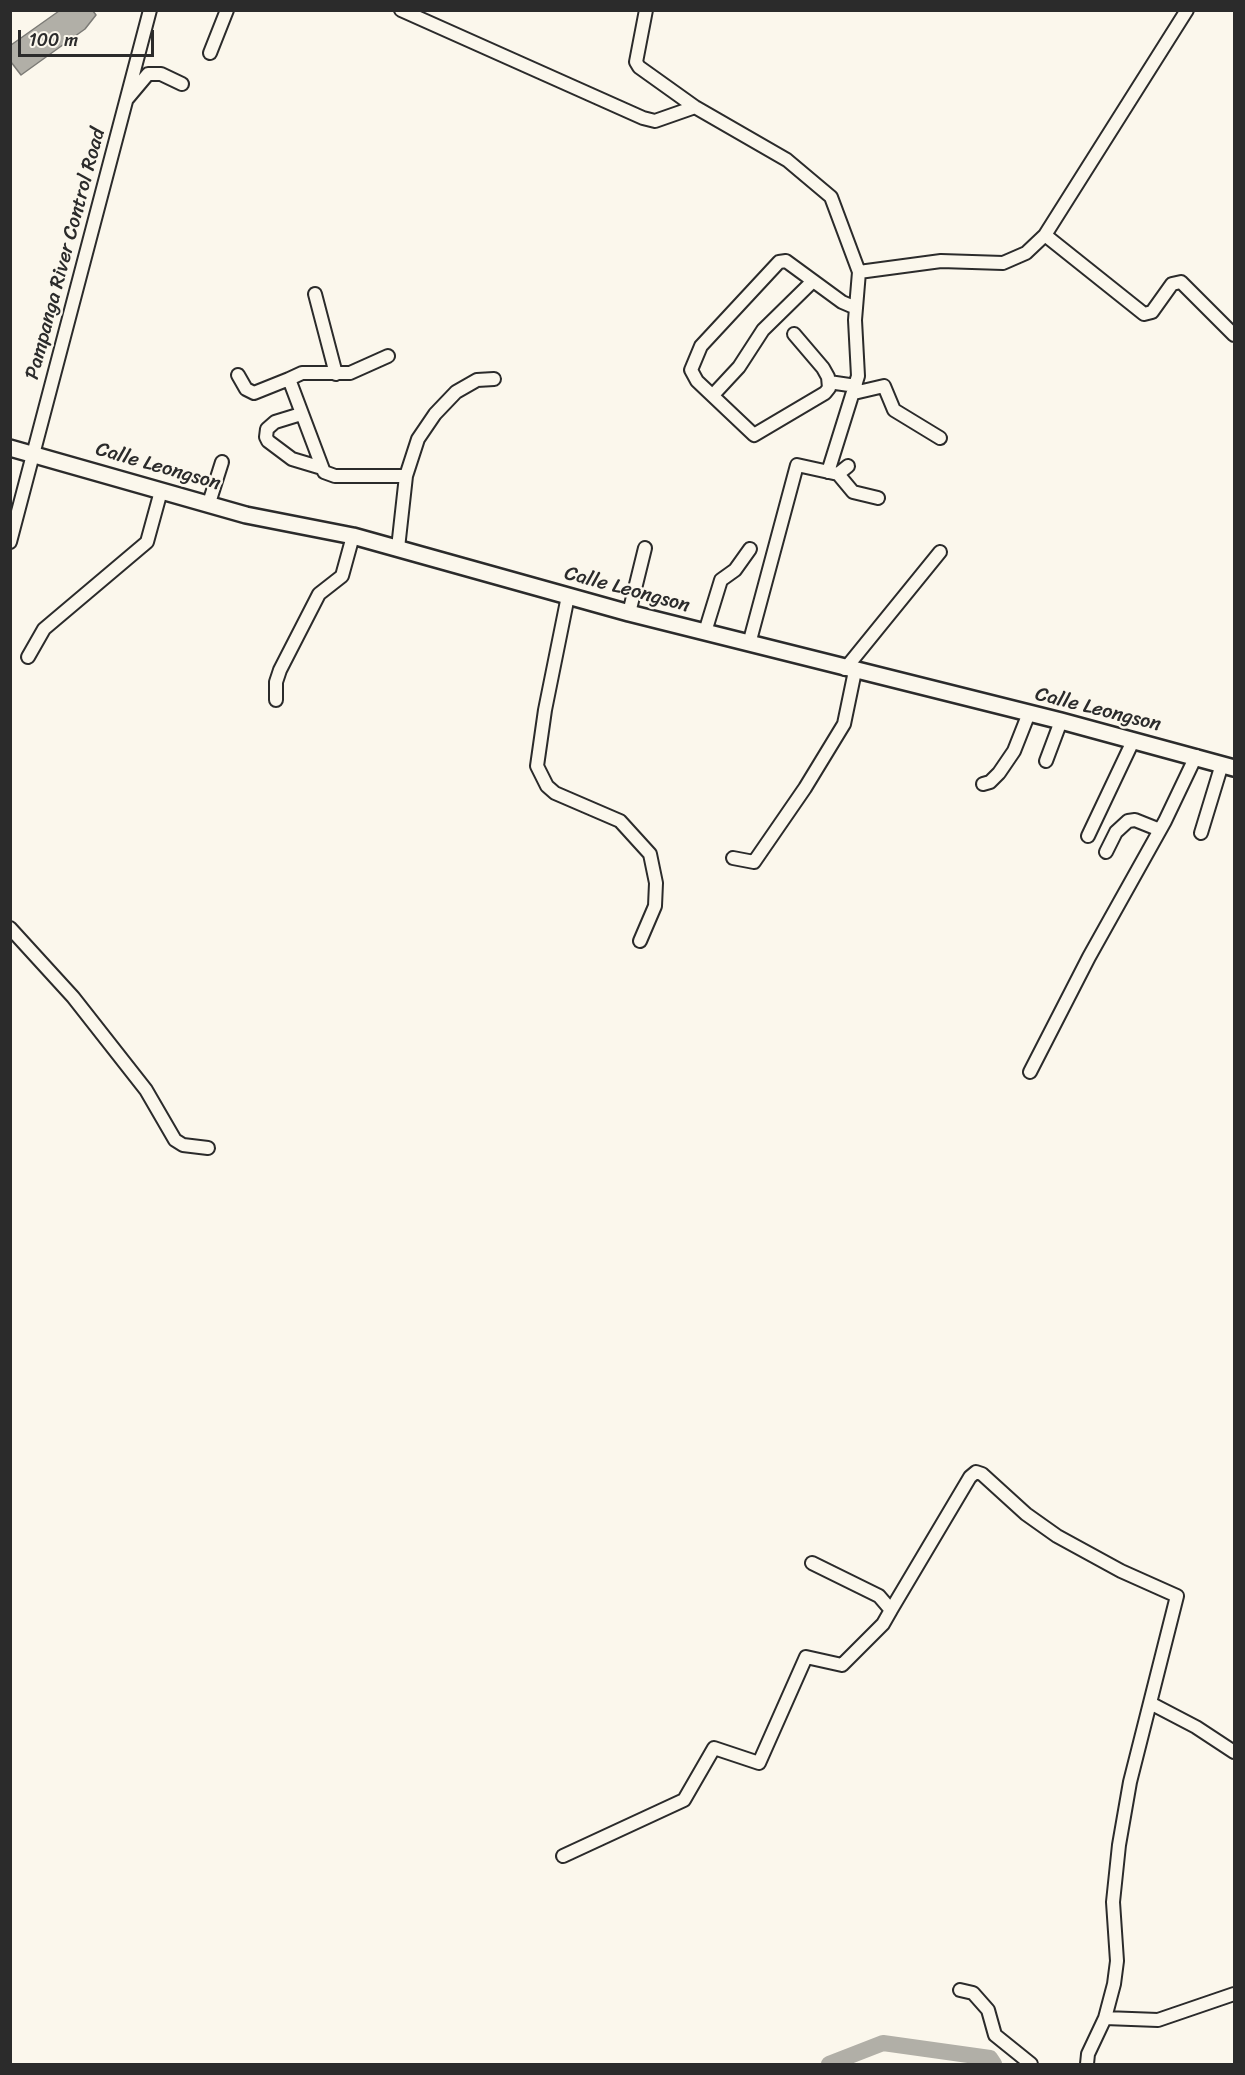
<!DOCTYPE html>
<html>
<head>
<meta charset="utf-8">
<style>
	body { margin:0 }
	#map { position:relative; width:1245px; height:2075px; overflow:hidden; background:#fbf7ec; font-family:Sriracha,sans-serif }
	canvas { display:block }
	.frame { position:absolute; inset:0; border:12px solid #2b2b2b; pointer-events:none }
	.scale { position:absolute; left:18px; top:30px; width:136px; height:27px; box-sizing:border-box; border:3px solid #2b2b2b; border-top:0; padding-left:8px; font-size:18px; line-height:21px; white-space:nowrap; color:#2b2b2b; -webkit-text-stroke:4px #fbf7ec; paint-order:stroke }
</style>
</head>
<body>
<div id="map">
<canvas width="1245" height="2075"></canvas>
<div class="frame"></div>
<div class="scale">100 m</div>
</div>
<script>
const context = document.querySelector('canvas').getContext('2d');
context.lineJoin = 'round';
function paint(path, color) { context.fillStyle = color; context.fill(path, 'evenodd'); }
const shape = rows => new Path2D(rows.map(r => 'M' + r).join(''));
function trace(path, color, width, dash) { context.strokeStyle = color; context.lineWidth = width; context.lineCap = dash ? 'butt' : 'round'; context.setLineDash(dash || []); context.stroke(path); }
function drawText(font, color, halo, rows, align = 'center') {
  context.font = font + ' Sriracha,sans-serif'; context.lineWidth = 5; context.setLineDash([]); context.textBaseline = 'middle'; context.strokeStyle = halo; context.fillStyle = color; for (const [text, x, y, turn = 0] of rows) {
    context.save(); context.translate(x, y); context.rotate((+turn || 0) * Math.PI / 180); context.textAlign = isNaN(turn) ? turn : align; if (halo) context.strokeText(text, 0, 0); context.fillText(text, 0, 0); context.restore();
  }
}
const water = shape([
	[59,11,93,11,96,15,85,29,21,75,11,62,11,45,59,11]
]);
paint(water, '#b1afa7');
trace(water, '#7b7a75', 1.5);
trace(shape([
	[829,2064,883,2043,990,2058,994,2064]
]), '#b1afa7', 16);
const minor = shape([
	[401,10,643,118,655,121,695,107],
	[646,10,636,62,639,67,695,107,787,160,831,197,859,272,855,320,858,376,828,472],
	[1187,10,1045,235,1144,314,1152,312,1172,284,1181,282,1234,335],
	[210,53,227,10],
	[127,99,148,74,161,74,182,84],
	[859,272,941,261,1003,263,1026,253,1045,235],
	[315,294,336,374],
	[794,334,823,368,828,377,829,388,825,393,754,435,697,381,691,370,701,346,779,262,786,261,842,302,856,308],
	[388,356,350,373,302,373,289,379,324,472,335,476,406,476],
	[238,375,246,389,254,393,289,379],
	[829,382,856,386],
	[854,393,884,386,894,410,940,438],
	[713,395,739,367,763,330,813,281],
	[301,414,275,422,267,429,266,437,268,441,292,459,322,468],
	[838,474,853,492,878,498],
	[209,503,222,462],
	[10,542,150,10],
	[398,548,406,476,418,439,435,414,456,392,477,380,494,379],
	[568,596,545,710,537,766,547,786,555,793,620,821,650,854,656,883,655,906,640,941],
	[629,613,645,548],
	[705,632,721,580,735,570,750,549],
	[749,644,797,465,838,474,848,466],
	[28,657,44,629,147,542,161,491],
	[845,669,940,552],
	[276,700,276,682,280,670,319,594,342,576,353,536],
	[1046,761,1061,721],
	[983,784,990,782,999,773,1014,751,1029,713],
	[1201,833,1222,764],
	[1088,836,1133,741],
	[1106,852,1116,832,1128,821,1135,820,1160,830],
	[733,858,754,862,805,788,844,724,855,671],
	[10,928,73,997,146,1090,175,1140,183,1145,208,1148],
	[1030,1072,1089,957,1165,821,1196,756],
	[812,1563,879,1596,891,1610,970,1477,976,1472,982,1474,1026,1514,1057,1536,1121,1571,1177,1596,1130,1782,1119,1845,1113,1902,1117,1961,1114,1984,1105,2018,1088,2054,1087,2064],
	[1152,1704,1196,1727,1234,1752],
	[563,1856,684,1800,714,1748,759,1763,806,1657,842,1665,883,1624,891,1610],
	[960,1990,973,1993,988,2010,995,2035,1031,2064],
	[1105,2018,1158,2020,1234,1994]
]);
const major = shape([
	[10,448,246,515,353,536,629,613,1061,721,1234,768]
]);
trace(minor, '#2b2b2b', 16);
trace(major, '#2b2b2b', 20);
trace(minor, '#fbf7ec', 12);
trace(major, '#fbf7ec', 15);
drawText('20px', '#2b2b2b', '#fbf7ec', [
	["Pampanga River Control Road",66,254,-75],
	["Calle Leongson",158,467,16],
	["Calle Leongson",627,590,15],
	["Calle Leongson",1098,710,14]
]);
</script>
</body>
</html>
